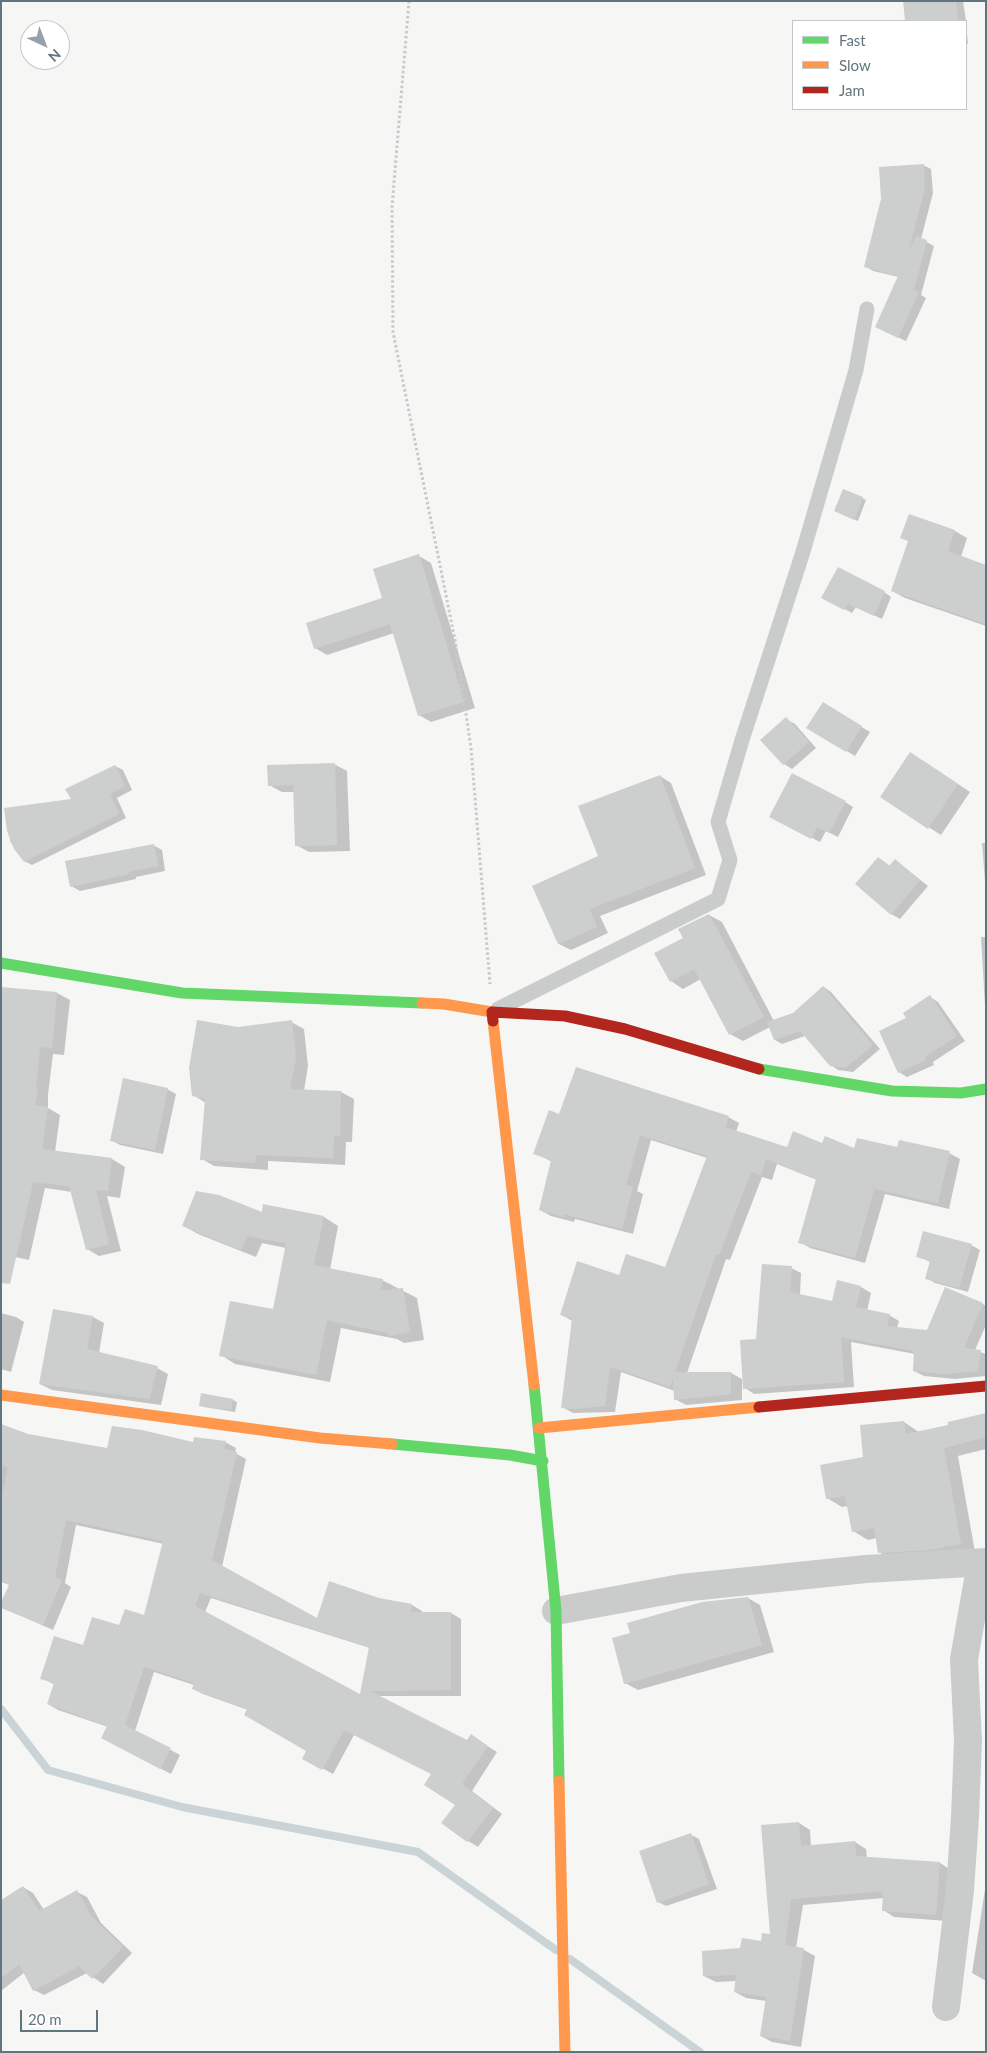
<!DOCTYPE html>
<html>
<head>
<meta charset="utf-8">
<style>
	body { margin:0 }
	#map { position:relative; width:987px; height:2053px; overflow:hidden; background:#f6f6f5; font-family:Lato,sans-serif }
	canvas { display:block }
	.frame { position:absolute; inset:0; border:2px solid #61757f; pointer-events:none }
	.legend { position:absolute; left:792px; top:20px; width:175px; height:90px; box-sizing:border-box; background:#fff; border:1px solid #c0c8cc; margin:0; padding:6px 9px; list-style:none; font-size:15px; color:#61757f }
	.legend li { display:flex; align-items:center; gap:10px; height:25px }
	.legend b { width:25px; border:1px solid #c0c8cc }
	.north { position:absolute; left:20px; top:20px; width:50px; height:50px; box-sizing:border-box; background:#fff; border:1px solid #c0c8cc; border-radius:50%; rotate:137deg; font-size:14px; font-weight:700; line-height:20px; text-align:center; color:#61757f }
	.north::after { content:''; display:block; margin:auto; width:18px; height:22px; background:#95a2a8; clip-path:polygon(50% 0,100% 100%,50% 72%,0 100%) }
	.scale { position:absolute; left:20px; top:2010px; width:78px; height:22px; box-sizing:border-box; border:2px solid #61757f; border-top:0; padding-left:6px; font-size:15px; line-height:18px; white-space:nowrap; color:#61757f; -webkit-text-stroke:4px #fff; paint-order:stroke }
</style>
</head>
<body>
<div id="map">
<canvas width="987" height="2053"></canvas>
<div class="frame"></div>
<ul class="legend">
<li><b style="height:6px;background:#63d668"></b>Fast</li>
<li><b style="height:6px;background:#ff974d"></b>Slow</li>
<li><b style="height:6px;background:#b3261e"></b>Jam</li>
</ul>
<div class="north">N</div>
<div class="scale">20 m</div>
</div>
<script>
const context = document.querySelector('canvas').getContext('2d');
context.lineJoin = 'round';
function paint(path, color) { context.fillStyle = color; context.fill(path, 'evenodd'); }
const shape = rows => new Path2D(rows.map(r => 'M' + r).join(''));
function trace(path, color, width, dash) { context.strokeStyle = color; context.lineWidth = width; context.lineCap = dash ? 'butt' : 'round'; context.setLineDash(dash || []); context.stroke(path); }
paint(shape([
	[963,1,966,21,906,21,904,2],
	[966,24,968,44,966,44],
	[923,165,931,169,933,193,921,239,934,246,921,295,926,298,906,341,884,331,899,277,873,271,865,266],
	[862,498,866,500,858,521,839,513],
	[909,515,955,531,967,538,961,557,986,566,986,626,905,598,892,591,909,542,902,537],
	[419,556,431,563,475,708,431,722,419,715,394,633,327,655,315,648,384,599],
	[884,592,891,597,882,619,856,607,852,613,823,597],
	[823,704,870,732,855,756,808,727],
	[786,719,795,724,816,748,792,769,784,764],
	[922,760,970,792,941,835,881,797],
	[334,764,347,771,350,851,309,852,296,845,294,792,282,792,269,785],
	[115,766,123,770,132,790,117,798,126,818,32,865,24,861,10,841,6,809,72,800],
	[660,776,671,783,706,875,600,916,608,933,571,950,559,944,534,887,599,857],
	[845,802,853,807,838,837,826,831,820,842,779,821],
	[1,839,2,840,1,867],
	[982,843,986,843,986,894],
	[153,845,162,850,165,871,136,877,136,879,80,891,71,886],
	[879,858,890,866,895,860,928,886,900,919,891,914],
	[709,915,722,922,774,1021,793,1014,824,987,831,992,880,1049,853,1072,838,1070,831,1065,805,1036,782,1044,775,1040,770,1027,743,1041,730,1034,701,979,683,989,671,981,685,938],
	[981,937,986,937,986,1007,985,1006],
	[1,988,57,993,70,1000,64,1055,53,1054,48,1095,48,1108,60,1115,55,1152,112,1159,125,1167,120,1198,107,1196,121,1251,99,1256,87,1249,72,1192,45,1188,29,1260,1,1254],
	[930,997,938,1002,965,1041,933,1062,934,1065,907,1077,899,1072,908,1019],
	[291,1022,304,1029,308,1066,304,1091,341,1092,354,1099,352,1142,346,1142,345,1165,268,1161,268,1170,214,1166,202,1159,206,1103,193,1095,238,1028],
	[167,1089,176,1094,163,1154,120,1145,111,1140],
	[560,1115,728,1117,739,1123,736,1132,788,1148,823,1145,855,1150,898,1149,949,1153,960,1159,949,1209,885,1194,865,1263,810,1248,800,1242,817,1180,777,1164,772,1180,762,1177,730,1260,726,1259,687,1373,731,1373,742,1379,742,1400,686,1405,675,1399,675,1391,621,1372,615,1412,573,1413,562,1407,572,1321,562,1315,620,1276,665,1269,707,1158,651,1140,637,1191,643,1194,633,1234,575,1219,574,1222,551,1216,540,1210,552,1162,535,1153],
	[264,1206,324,1217,338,1226,330,1270,382,1280,417,1298,424,1340,404,1343,397,1339,341,1328,330,1382,235,1364,221,1355,274,1311,286,1248,262,1243,256,1257,198,1234,184,1226,263,1214],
	[971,1245,980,1250,968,1292,935,1283,926,1278,930,1262,918,1256],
	[791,1268,801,1273,800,1295,833,1302,837,1282,861,1287,871,1293,867,1311,889,1315,899,1321,897,1328,928,1331,946,1289,983,1304,986,1306,986,1325,975,1350,986,1354,986,1376,955,1379,924,1376,914,1371,915,1354,851,1342,854,1387,754,1394,745,1388,757,1340],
	[54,1310,93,1317,104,1323,99,1353,157,1368,168,1374,161,1405,52,1390,40,1384],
	[1,1313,16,1317,24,1322,11,1372,1,1369],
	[202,1395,233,1400,237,1402,235,1412,204,1407,200,1405],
	[986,1414,986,1449,958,1456,975,1552,895,1561,879,1552,877,1538,868,1540,853,1531,848,1506,842,1507,827,1498,864,1458,904,1422,919,1432,950,1426],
	[1,1425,27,1435,108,1450,225,1442,236,1448,235,1453,246,1459,222,1567,317,1620,379,1599,412,1605,422,1611,422,1613,451,1613,461,1619,461,1696,377,1696,467,1742,481,1742,497,1752,472,1791,502,1814,478,1847,468,1841,456,1805,432,1774,354,1735,333,1774,303,1758,308,1750,248,1710,203,1694,193,1689,194,1685,154,1672,135,1731,180,1755,171,1774,113,1744,108,1727,58,1710,48,1704,55,1685,42,1678,84,1646,120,1627,145,1617,164,1544,76,1525,65,1583,71,1587,53,1630,1,1607,10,1585,1,1582],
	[211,1598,370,1648,361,1696,205,1612],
	[748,1598,760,1605,774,1652,638,1690,625,1683],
	[799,1823,810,1830,811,1846,855,1842,866,1849,867,1858,940,1863,951,1870,947,1921,894,1917,883,1910,884,1898,803,1905,796,1948,804,1950,815,1956,801,2047,772,2042,761,2036,766,2001,746,1998,735,1992,737,1981,716,1982,704,1976,741,1949,762,1942,771,1935],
	[691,1835,699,1839,717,1889,666,1906,658,1902],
	[986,1883,986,1981,972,1973],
	[23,1887,33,1893,44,1910,77,1892,87,1897,101,1923,132,1953,103,1984,87,1973,44,1995,34,1990,25,1972,1,1991,1,1931]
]), '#0003');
trace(shape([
	[1,1709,48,1770,182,1807,418,1852,556,1950],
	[570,1959,700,2052]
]), '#cad4d6', 8);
paint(shape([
	[903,1,956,1,958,21,905,21],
	[924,164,925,188,908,253,916,236,927,240,914,290,919,292,898,338,875,327,898,276,864,267,881,199,879,167],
	[843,489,863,497,854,520,834,511],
	[909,514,955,530,948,551,986,565,986,624,891,591,908,541,900,538],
	[419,554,464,702,418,716,390,624,314,649,306,623,382,598,373,569],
	[838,567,885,591,874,616,848,604,844,610,821,598],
	[823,702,862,726,846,752,806,728],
	[786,717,809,742,783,765,760,740],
	[910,752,958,784,928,829,880,797],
	[335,763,337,845,295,846,293,785,268,786,267,765],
	[115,765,125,786,110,794,119,814,24,862,14,849,7,831,4,808,71,799,65,789],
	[792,773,846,801,829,833,817,827,811,839,769,817],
	[660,775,695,868,590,909,597,927,558,944,532,886,598,856,578,806],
	[154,844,158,866,128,872,129,874,70,887,65,861],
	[878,857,889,866,895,859,920,880,891,915,855,884],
	[709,914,764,1017,729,1035,694,969,670,982,654,953,683,938,678,929],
	[823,986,873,1045,845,1068,830,1066,800,1031,774,1040,767,1022,793,1013],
	[1,987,57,992,52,1048,40,1047,36,1087,38,1087,35,1105,48,1107,42,1149,112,1158,108,1191,96,1190,109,1244,86,1250,69,1186,33,1182,10,1284,1,1283],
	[930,995,957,1036,925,1057,926,1060,898,1073,879,1031,906,1018,903,1013],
	[197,1020,238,1027,292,1020,296,1058,290,1089,341,1091,340,1136,334,1135,333,1158,256,1155,255,1163,200,1160,205,1099,192,1096,189,1068],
	[576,1067,729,1116,725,1127,787,1147,793,1131,822,1143,825,1136,854,1148,857,1138,897,1147,899,1140,950,1151,938,1203,874,1189,855,1258,798,1243,816,1179,766,1159,761,1175,751,1172,719,1255,716,1254,675,1372,731,1372,731,1394,674,1400,673,1377,670,1387,610,1367,605,1406,572,1409,561,1408,572,1319,560,1315,577,1261,619,1275,626,1254,665,1267,707,1156,640,1135,626,1185,633,1187,622,1229,564,1214,564,1217,539,1210,551,1160,533,1154,549,1110,559,1114],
	[123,1078,168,1088,155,1150,110,1141],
	[196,1191,219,1195,262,1212,263,1204,324,1216,314,1265,383,1279,380,1291,403,1288,410,1332,388,1336,388,1333,327,1320,316,1375,219,1356,230,1301,273,1309,286,1243,247,1236,241,1250,182,1226],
	[923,1231,972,1244,959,1288,925,1279,930,1261,916,1257],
	[762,1264,792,1266,790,1292,832,1301,837,1280,861,1286,856,1307,890,1314,887,1326,927,1330,945,1287,983,1303,964,1348,981,1350,978,1371,944,1374,913,1371,914,1351,841,1337,844,1382,743,1389,740,1340,756,1339],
	[53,1309,93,1316,87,1349,158,1366,149,1399,39,1384],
	[201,1393,233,1399,231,1410,199,1406],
	[986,1413,986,1437,944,1448,961,1544,928,1550,878,1553,874,1528,852,1532,845,1496,826,1499,820,1465,863,1457,860,1425,904,1421,906,1434,948,1425,948,1422],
	[1,1424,28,1434,107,1448,112,1426,142,1430,193,1442,194,1437,226,1441,224,1449,237,1452,212,1560,317,1618,329,1581,379,1598,412,1604,411,1612,451,1612,451,1690,370,1691,467,1740,471,1734,488,1746,462,1784,493,1808,467,1842,441,1823,455,1805,424,1785,431,1774,344,1730,322,1770,302,1759,306,1751,244,1715,247,1709,192,1689,194,1683,144,1667,125,1725,171,1748,160,1769,101,1738,107,1726,47,1704,54,1683,40,1679,54,1636,83,1645,92,1617,119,1625,125,1609,144,1615,163,1541,66,1520,55,1577,62,1580,43,1625,1,1608,1,1602,9,1585,1,1581,1,1502,8,1467,1,1464],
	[200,1593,369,1647,360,1694,195,1606],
	[748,1597,762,1645,624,1684,612,1638,630,1633,627,1623,702,1602],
	[799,1822,801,1846,855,1841,856,1856,940,1862,936,1915,882,1911,883,1891,791,1899,785,1945,804,1948,790,2041,760,2036,766,1997,734,1992,736,1975,703,1976,702,1951,740,1948,742,1938,761,1941,762,1933,770,1934,761,1825],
	[691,1833,709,1884,657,1903,639,1851],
	[23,1886,39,1911,77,1890,91,1916,123,1947,92,1979,79,1966,33,1991,19,1964,1,1978,1,1900]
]), '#cdcfcf');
trace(shape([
	[409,1,392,207,393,332,455,640,471,748,490,984]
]), '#c7c9ca', 3, [2.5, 2.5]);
trace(shape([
	[498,1009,718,899,730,860,718,822,742,740,802,555,856,370,867,309]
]), '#cacccc', 15);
trace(shape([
	[556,1611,681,1588,866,1569,986,1562],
	[946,2007,960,1890,965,1817,968,1741,964,1659,981,1563]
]), '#cacccc', 28);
trace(shape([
	[1,963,182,993,422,1003],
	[759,1069,892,1091,961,1093,986,1089],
	[534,1385,556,1611,559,1781],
	[392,1444,510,1455,543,1461]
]), '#63d668', 11);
trace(shape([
	[422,1003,444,1004,492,1012],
	[493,1021,534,1385],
	[1,1395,320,1438,392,1444],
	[539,1428,759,1407],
	[559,1781,565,2052]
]), '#ff974d', 11);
trace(shape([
	[493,1021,492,1012,565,1016,625,1029,759,1069],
	[759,1407,986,1386]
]), '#b3261e', 11);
</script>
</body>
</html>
